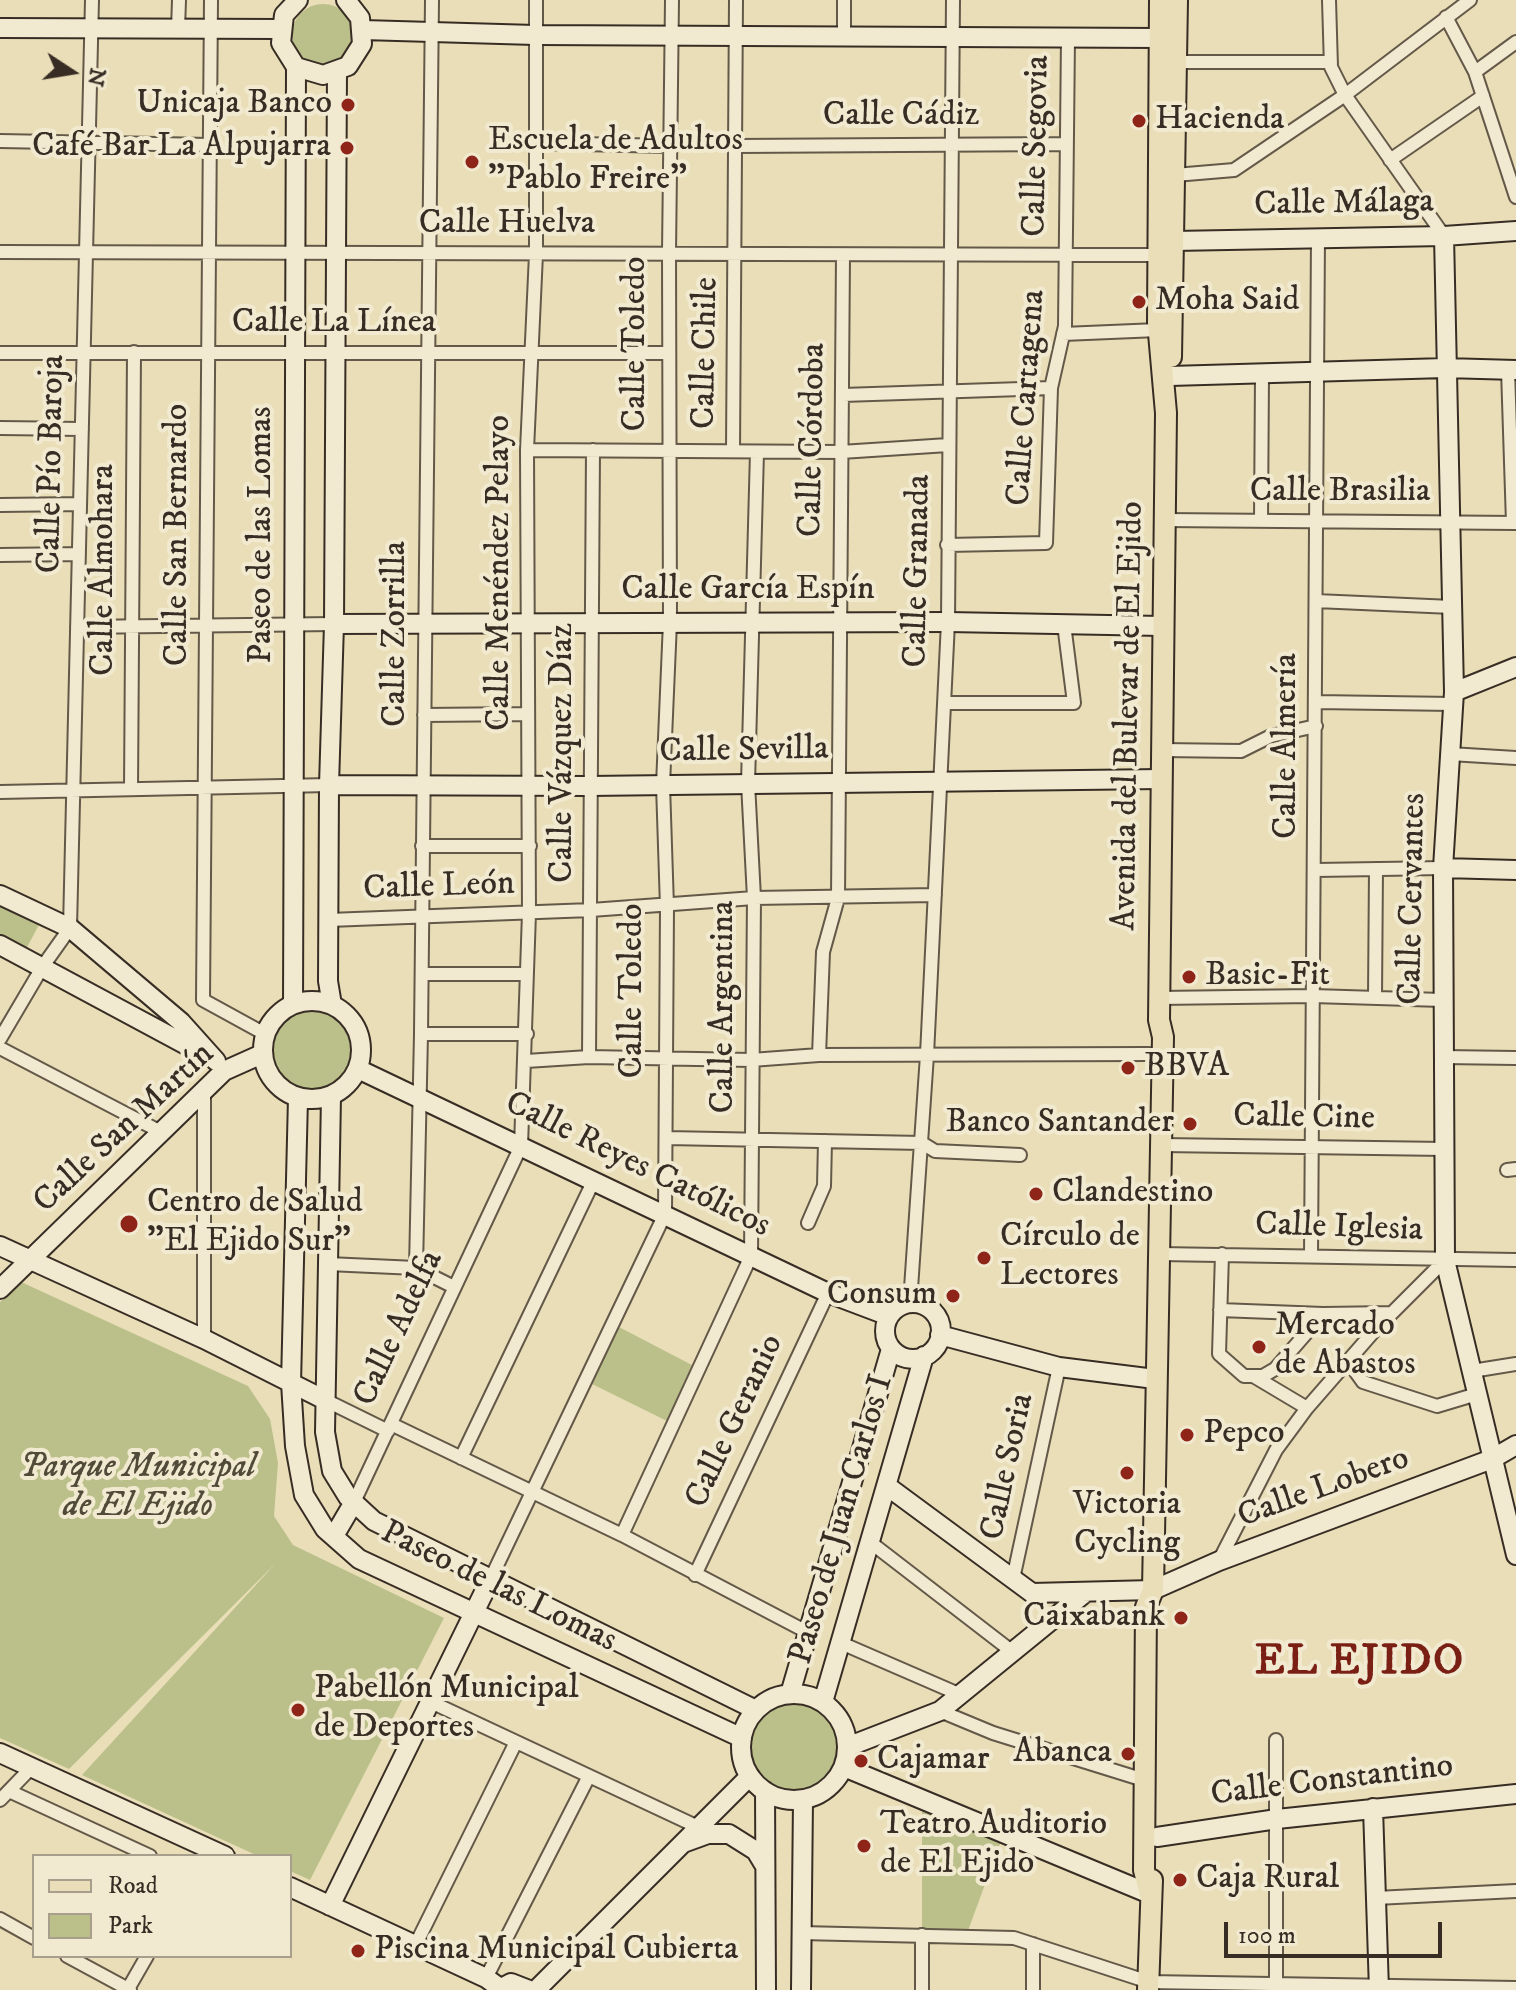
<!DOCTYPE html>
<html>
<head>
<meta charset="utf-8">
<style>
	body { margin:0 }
	#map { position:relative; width:1516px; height:1990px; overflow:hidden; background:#e9deb7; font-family:"IM FELL DW Pica",serif }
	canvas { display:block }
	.legend { position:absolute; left:32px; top:1854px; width:260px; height:104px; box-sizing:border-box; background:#f1ead0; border:2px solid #a79e8b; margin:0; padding:10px 14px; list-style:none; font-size:24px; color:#382d24 }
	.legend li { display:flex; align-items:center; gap:16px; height:40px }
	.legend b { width:40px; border:2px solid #a79e8b }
	.north { position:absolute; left:32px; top:32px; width:80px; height:80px; -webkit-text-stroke:6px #f1ead0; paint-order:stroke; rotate:102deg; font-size:22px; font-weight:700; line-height:32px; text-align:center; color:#382d24 }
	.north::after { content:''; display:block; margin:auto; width:28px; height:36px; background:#382d24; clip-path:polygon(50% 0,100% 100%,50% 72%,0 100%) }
	.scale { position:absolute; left:1224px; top:1922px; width:218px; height:36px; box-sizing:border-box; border:4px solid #382d24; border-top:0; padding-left:10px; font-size:24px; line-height:28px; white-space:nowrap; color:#382d24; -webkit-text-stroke:6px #f1ead0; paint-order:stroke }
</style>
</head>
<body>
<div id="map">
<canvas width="1516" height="1990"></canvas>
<ul class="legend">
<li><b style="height:10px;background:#e9deb7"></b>Road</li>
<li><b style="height:22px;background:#bbc08b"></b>Park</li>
</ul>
<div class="north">N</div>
<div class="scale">100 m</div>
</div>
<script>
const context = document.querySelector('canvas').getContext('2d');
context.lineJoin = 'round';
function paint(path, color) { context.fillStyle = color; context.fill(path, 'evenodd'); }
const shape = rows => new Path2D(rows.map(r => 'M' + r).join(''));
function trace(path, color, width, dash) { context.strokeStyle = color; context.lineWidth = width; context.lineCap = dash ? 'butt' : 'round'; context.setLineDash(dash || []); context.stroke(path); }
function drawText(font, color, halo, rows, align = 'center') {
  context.font = font + ' "IM FELL DW Pica",serif'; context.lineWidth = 8; context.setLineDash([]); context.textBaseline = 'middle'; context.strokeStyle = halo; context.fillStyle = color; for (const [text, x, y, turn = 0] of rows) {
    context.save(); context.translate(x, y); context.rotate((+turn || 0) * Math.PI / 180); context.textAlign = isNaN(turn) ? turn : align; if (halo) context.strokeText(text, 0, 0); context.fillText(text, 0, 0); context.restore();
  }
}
paint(shape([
	'292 35a31 31 0 1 1 62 0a31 31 0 1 1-62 0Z',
	[0,902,41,921,25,951,0,938],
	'268 1050a43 43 0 1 1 86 0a43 43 0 1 1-86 0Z',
	[21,1282,248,1386,270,1419,278,1463,274,1516,293,1545,444,1618,310,1880,290,1871,290,1856,258,1856,82,1775,275,1564,69,1769,0,1738,0,1302],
	[617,1326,692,1365,667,1421,590,1383],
	'748 1747a46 46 0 1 1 92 0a46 46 0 1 1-92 0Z',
	[922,1799,1004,1833,966,1936,922,1935]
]), '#bbc08b');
const street = shape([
	[211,0,203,1000,265,1034],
	[1329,0,1331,67,1345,95,1444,236],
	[1446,17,1475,72,1516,197],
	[178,29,179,0],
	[844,36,844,0],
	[1171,62,1331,62],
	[1475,72,1516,42],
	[0,141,210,145],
	[536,143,669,146],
	[736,146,1066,144],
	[1390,160,1483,96],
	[1175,175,1234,170,1345,95,1470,0],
	[0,252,1158,255],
	[1063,334,1158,330],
	[0,353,669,353],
	[1508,370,1513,523],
	[843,395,1051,388],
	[0,428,82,429],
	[527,450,841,452,948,445],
	[733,451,736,0],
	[0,505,80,504],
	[1164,520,1516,523],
	[1261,521,1262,375],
	[947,545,1046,543,1051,388,1065,326,1068,37],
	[0,555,79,554],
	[1316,601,1452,607],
	[77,627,334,624],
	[1316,702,1453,704],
	[945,703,1074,703,1064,624],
	[424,715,528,714],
	[1162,750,1241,751,1271,736,1316,726],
	[1450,754,1516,758],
	[131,789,134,352],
	[0,792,329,785],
	[422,846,530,846],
	[1316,870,1443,868],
	[329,920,591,910,754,898,935,895],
	[422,974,527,974],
	[1375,997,1376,869],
	[1159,998,1313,996,1442,1000],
	[421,1034,527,1034],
	[0,1039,43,966,70,928,92,0],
	[0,1048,161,1132],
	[819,1055,823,952,838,898,843,255],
	[589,1057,593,450],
	[1443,1057,1516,1058],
	[526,1061,589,1057,751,1060,819,1055,1149,1054],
	[667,1138,922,1143],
	[922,1143,935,1151,1020,1155],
	[1162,1145,1445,1149],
	[1507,1170,1516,1169],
	[808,1223,824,1186,825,1141],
	[1160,1254,1516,1260],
	[1222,1254,1219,1354,1244,1376,1263,1376,1275,1369,1323,1314,1392,1313],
	[1311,1255,1318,237],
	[328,1264,416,1268,454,1287],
	[416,1268,421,1034,432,0],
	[910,1303,927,1055,948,622,953,0],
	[1220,1310,1323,1314],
	[204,1339,204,1090],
	[1348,1361,1363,1382,1437,1406,1477,1394],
	[1472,1371,1516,1364],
	[1255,1377,1307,1408],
	[325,1400,388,1431],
	[391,1424,622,1535,807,1632],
	[461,1458,594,1180],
	[354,1502,521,1146,529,913,527,450,536,254,536,0],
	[622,1535,751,1256,754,898,748,783,757,452],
	[870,1542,1014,1653],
	[1219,1561,1276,1450,1307,1408,1375,1330,1445,1260],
	[695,1575,828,1293],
	[491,1578,665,1214,667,907,663,785,670,622,669,253,672,0],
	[1013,1579,1059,1367],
	[841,1643,961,1695],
	[431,1702,698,1827],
	[940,1711,993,1733,1144,1780],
	[1276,1740,1276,1990],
	[9,1791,150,1856],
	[0,1800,31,1768],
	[1376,1898,1516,1891],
	[0,1919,34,1938],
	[801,1933,1014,1938,1149,1982,1516,1988],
	[415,1946,516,1742],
	[67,1956,130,1990],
	[486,1978,589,1776],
	[128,1989,147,1956],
	[922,1990,922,1935],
	[1033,1990,1033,1944]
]);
const secondary = shape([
	[298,0,284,15,281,43,296,67,323,75,348,66,362,44,360,18,346,0],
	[0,28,280,29],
	[363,30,535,35,1160,38],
	[1444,236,1454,692,1443,868,1445,1260,1516,1555],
	[1174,241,1444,236,1516,231],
	[1170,376,1445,368,1516,370],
	[334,624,948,622,1162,626],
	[1454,692,1516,667],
	[329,785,589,786,1161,779],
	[1443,868,1516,870],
	[0,895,70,928,181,1022,216,1061],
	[0,945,205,1055],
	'263 1050a49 49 0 1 1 98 0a49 49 0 1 1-98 0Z',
	[293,1004,296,67],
	[332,1005,328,981,329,785,334,624,337,72],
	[358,1069,828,1293,889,1316],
	[331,1096,325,1432,332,1471,348,1497,374,1521,756,1710],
	[298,1098,291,1383,295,1446,304,1495,325,1529,359,1559,742,1738],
	[0,1246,204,1339,325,1400],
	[0,1289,224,1071,262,1054],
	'885 1331a28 28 0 1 1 56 0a28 28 0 1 1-56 0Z',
	[940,1335,1059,1367,1155,1379],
	[887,1486,1032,1593,1153,1590,1219,1561,1492,1459,1516,1445],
	[334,1536,354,1502],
	[790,1694,891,1349],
	'741 1747a53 53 0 1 1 106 0a53 53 0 1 1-106 0Z',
	[823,1702,924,1356],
	[847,1747,940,1711,1086,1592],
	[0,1753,225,1856],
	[844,1767,1150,1894],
	[765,1791,766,1990],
	[1373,1808,1379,1990],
	[1157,1837,1277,1819,1516,1794],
	[686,1842,708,1834,729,1834,756,1851,765,1866],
	[290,1887,486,1978,500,1988],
	[330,1906,491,1578],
	[498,1990,511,1983,529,1990],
	[536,1990,750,1776],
	[801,1990,803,1800]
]);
const primary = shape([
	[1171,357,1177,0],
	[1150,1894,1144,1870,1146,1607,1153,1590,1163,1037,1159,1020,1166,413,1158,322,1160,0],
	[1148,1990,1152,1880]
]);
trace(street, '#645949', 16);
trace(secondary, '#382d24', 22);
trace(primary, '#382d24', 24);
trace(street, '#f1ead0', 12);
trace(secondary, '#f1ead0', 18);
trace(primary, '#e9deb7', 20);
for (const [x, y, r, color] of [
	[348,105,8,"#8f2418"],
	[1139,121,8,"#8f2418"],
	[347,148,8,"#8f2418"],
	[472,162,8,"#8f2418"],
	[1139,302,8,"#8f2418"],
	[1189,977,8,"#8f2418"],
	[1128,1068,8,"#8f2418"],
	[1190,1124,8,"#8f2418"],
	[1036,1194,8,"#8f2418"],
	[129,1224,10,"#8f2418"],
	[984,1258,8,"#8f2418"],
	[953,1296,8,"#8f2418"],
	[1259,1347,8,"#8f2418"],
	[1187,1435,8,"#8f2418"],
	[1127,1473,8,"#8f2418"],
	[1181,1618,8,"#8f2418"],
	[298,1710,8,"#8f2418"],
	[1128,1754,8,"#8f2418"],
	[861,1761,8,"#8f2418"],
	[864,1846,8,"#8f2418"],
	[1180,1880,8,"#8f2418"],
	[358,1951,8,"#8f2418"]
]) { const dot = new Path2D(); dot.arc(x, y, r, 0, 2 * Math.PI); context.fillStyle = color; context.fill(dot); trace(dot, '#f1ead0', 3); }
drawText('34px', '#382d24', '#f1ead0', [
	["Unicaja Banco",332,105,"right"],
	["Hacienda",1155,121],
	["Escuela de Adultos",488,142],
	["\"Pablo Freire\"",488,181],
	["Café Bar La Alpujarra",331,148,"right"],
	["Moha Said",1155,302],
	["Basic-Fit",1205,977],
	["BBVA",1144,1068],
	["Banco Santander",1174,1124,"right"],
	["Clandestino",1052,1194],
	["Centro de Salud",147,1204],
	["\"El Ejido Sur\"",147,1243],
	["Círculo de",1000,1238],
	["Lectores",1000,1277],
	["Consum",937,1296,"right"],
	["Mercado",1275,1327],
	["de Abastos",1275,1366],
	["Pepco",1203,1435],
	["Victoria",1127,1506,"center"],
	["Cycling",1127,1545,"center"],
	["Caixabank",1165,1618,"right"],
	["Pabellón Municipal",314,1690],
	["de Deportes",314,1729],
	["Abanca",1112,1754,"right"],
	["Cajamar",877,1761],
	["Teatro Auditorio",880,1826],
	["de El Ejido",880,1865],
	["Caja Rural",1196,1880],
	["Piscina Municipal Cubierta",374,1951]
], 'left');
drawText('34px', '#382d24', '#f1ead0', [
	["Calle Cádiz",901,117],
	["Calle Segovia",1038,146,-89],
	["Calle Málaga",1344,205,-1],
	["Calle Huelva",507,225],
	["Calle La Línea",334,324],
	["Calle Toledo",637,344,-90],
	["Calle Chile",707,353,-89],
	["Calle Cartagena",1028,398,-86],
	["Calle Córdoba",814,440,-89],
	["Calle Pío Baroja",53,464,-89],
	["Calle Brasilia",1340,493],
	["Calle San Bernardo",179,535,-90],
	["Paseo de las Lomas",263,535,-90],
	["Calle Almohara",105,570,-90],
	["Calle Granada",919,571,-89],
	["Calle Menéndez Pelayo",501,573,-90],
	["Calle García Espín",748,591],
	["Calle Zorrilla",397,634,-90],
	["Avenida del Bulevar de El Ejido",1130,716,-89],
	["Calle Almería",1288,746,-90],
	["Calle Sevilla",744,752,-1],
	["Calle Vázquez Díaz",564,753,-90],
	["Calle León",439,888,-2],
	["Calle Cervantes",1414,899,-89],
	["Calle Toledo",634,991,-90],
	["Calle Argentina",725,1007,-90],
	["Calle Cine",1304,1119,1],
	["Calle San Martín",125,1129,-43],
	["Calle Reyes Católicos",637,1166,26],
	["Calle Iglesia",1339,1229,2],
	["Calle Adelfa",400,1329,-65],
	["Calle Geranio",736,1422,-65],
	["Calle Soria",1009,1467,-78],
	["Calle Lobero",1324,1489,-20],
	["Paseo de Juan Carlos I",843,1520,-74],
	["Paseo de las Lomas",498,1588,26],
	["Calle Constantino",1332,1782,-7]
]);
drawText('italic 34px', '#524a39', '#f1ead0', [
	["Parque Municipal",138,1469],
	["de El Ejido",138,1508]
]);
context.letterSpacing = '2px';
drawText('bold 42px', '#7a1f14', '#f1ead0', [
	["EL EJIDO",1360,1664]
]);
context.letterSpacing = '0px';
</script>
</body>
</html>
